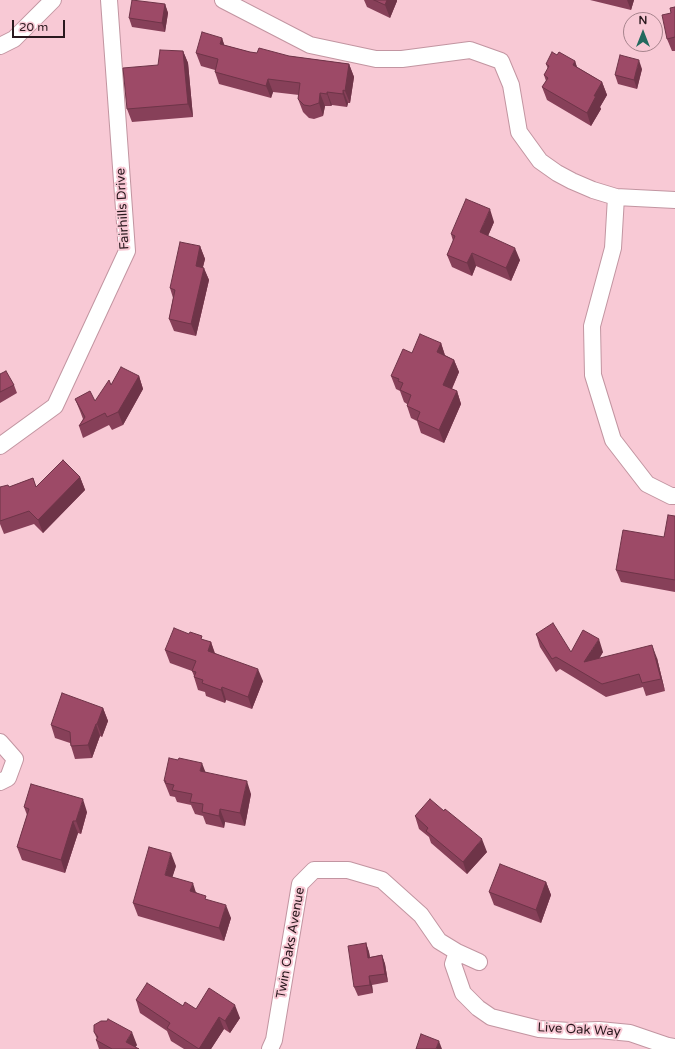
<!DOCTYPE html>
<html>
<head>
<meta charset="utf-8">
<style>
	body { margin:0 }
	#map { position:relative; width:675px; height:1049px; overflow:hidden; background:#f8c9d5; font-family:"Varela Round",sans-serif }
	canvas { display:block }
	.north { position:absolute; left:623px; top:12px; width:40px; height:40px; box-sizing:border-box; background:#f8c9d5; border:1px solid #a6838c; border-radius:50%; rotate:0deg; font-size:11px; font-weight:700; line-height:16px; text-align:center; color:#2a191e }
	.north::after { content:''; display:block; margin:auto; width:14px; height:18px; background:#23695e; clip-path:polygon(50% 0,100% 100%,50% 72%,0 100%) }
	.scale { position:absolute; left:12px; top:20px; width:53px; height:18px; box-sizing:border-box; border:2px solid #2a191e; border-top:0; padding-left:5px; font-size:12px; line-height:14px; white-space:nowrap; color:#2a191e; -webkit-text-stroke:3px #f8c9d5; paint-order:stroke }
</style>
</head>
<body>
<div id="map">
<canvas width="675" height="1049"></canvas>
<div class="north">N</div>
<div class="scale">20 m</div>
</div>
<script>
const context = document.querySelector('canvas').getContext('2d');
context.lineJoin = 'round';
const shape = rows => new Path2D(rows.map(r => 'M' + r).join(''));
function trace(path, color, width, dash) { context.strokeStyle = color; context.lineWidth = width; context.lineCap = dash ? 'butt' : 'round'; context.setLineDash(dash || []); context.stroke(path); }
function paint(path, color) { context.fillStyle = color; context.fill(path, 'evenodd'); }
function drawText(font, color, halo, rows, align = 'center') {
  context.font = font + ' "Varela Round",sans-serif'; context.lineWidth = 4; context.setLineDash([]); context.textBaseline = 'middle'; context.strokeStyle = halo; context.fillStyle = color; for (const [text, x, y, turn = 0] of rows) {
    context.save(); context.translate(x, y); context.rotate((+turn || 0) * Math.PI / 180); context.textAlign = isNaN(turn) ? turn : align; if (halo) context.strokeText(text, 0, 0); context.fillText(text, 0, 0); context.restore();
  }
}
const minor = shape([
	[223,0,310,45,376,59,402,59,470,50,501,61,511,85,519,132,540,161,557,173,572,181,593,190,616,197,675,200],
	[0,46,14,39,53,0],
	[616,197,613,248,592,326,593,375,613,440,647,484,671,496,675,496],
	[0,446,55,406,127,251,109,0],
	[0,742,15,759,8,778,0,782],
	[457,952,453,964,463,993,478,1008,491,1017,539,1029,570,1031,599,1030,630,1033,668,1046,675,1047],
	[270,1049,274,1040,300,884,314,870,348,870,382,880,421,915,439,941,457,952,479,962]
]);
trace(minor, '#c295a1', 18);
trace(minor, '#fff', 16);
paint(shape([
	[364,0,397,0,397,1,390,18,367,7],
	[590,0,634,0,631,10],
	[165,4,168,13,165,32,132,27,129,18],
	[675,7,675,51,672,51,667,39,671,13],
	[222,38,224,45,250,52,257,53,289,56,349,64,354,77,350,103,348,103,347,107,332,105,331,106,325,106,323,116,314,119,309,118,303,112,298,99,299,95,273,92,271,98,219,84,215,72,215,70,201,66,196,53],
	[183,51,188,63,193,117,132,122,127,109,158,65],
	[575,61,577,67,602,82,607,95,600,107,601,109,591,126,547,100,542,87,546,81,544,75,548,69,546,64],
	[642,69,637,89,618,84,615,75],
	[494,222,488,236,520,260,511,281,476,266,472,276,452,267,447,255,453,241,451,234],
	[200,246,205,259,203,267,209,280,196,336,174,331,169,319,173,298,170,288],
	[441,343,445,355,454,360,459,372,452,389,457,391,461,404,444,443,421,433,417,421,411,418,407,406,407,404,404,402,400,391,396,389,391,376,412,353],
	[0,374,14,385,17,393,0,403],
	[139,376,143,389,123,425,112,430,109,425,83,438,79,426,83,419,80,411,75,399,95,401,111,385],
	[80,477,85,490,43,533,34,524,4,534,0,524,0,487,9,487,33,478,36,487],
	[675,516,675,592,621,582,616,570,664,537],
	[536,634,571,652,603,652,599,659,657,658,665,691,646,696,643,687,606,697,560,669,556,672,540,647],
	[203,640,211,642,215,653,263,681,252,709,226,700,225,703,206,696,205,692,198,690,194,677,194,676,192,671,170,663,165,650],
	[103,708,108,721,102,737,100,736,92,758,75,759,71,746,70,743,55,738,51,725],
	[206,772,251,794,245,826,225,822,224,828,206,824,203,816,195,814,191,805,177,802,175,797,170,796,164,781],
	[24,807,87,812,81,834,78,833,65,873,22,860,17,847,27,815],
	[444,811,487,852,467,874,431,843,429,837,419,829,415,816],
	[176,866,172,877,196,892,231,918,224,941,138,916,133,903],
	[546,882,551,895,541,923,494,905,489,892],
	[366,943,369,952,370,957,382,955,385,964,388,982,372,985,373,993,358,996,354,987],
	[136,1000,183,1006,240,1018,230,1033,224,1029,211,1049,184,1049,171,1041,167,1031,140,1013],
	[94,1032,137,1045,135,1047,139,1049,99,1049,96,1040,97,1039]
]), '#874059');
paint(shape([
	[387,0,397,0,397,1,390,18,385,5],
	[627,0,634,0,631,10],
	[165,4,168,13,165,32,162,23],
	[222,38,226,50,220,44],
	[183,51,188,63,193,117,188,104],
	[639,60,642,69,637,89,634,80],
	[575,61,579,74,573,65],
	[349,64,354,77,350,103,345,91],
	[268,79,273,92,271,98,266,86],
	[602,82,607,95,600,107,601,109,591,126,587,113,594,96],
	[343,90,348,103,347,107,343,94],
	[327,92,332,105,331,106,327,94],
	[320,93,325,106,323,116,319,103],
	[490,209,494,222,484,245,480,232],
	[200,246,205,259,200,278,196,266],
	[515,248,520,260,511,281,506,268],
	[472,253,476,266,472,276,467,263],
	[204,268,209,280,196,336,191,324],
	[441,343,445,356,437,352],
	[454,360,459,372,448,397,443,385],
	[139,376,143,389,123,425,118,412],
	[457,391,461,404,444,443,439,430],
	[80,477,85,490,43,533,38,520],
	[599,639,603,652,589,675,584,662],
	[211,642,215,655,208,651],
	[652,645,657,658,665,691,661,679],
	[258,669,263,681,252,709,248,697],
	[222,687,226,700,225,703,221,690],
	[103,708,108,721,102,737,97,724],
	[96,724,100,736,92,758,88,745],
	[202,763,207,776,200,771],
	[247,781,251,794,245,826,240,813],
	[83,799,87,812,81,834,76,821],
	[220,809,225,822,224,828,219,816],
	[73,821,78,833,65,873,61,860],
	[482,839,487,852,467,874,463,862],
	[171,853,176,866,169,888,165,875],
	[546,882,551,895,541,923,536,910],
	[193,883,197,896,190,891],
	[226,905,231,918,224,941,219,928],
	[366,943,369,952,371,966,368,958],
	[382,955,385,964,388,982,385,974],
	[369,976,372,985,373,993,370,985],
	[235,1005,240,1018,230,1033,225,1021],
	[219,1017,224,1029,211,1049,199,1049],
	[132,1032,137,1045,134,1049,126,1042],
	[439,1041,442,1049,436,1049]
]), '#6e3448');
const building = shape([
	[132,0,165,4,162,23,129,18,132,0],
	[374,0,387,0,385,5,374,0],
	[675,7,675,37,667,39,662,15,671,13,670,8,675,7],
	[202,32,222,38,220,44,250,52,257,53,259,48,289,56,349,64,345,91,343,90,343,94,327,92,327,94,320,93,319,103,310,106,304,105,298,99,300,83,268,79,266,86,215,72,218,59,196,53,202,32],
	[160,50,183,51,188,104,127,109,123,68,158,65,160,50],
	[552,52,557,55,559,52,575,61,573,65,602,82,594,96,596,96,587,113,542,87,548,78,544,75,549,66,546,64,552,52],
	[620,55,639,60,634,80,615,75,620,55],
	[466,199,490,209,480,232,515,248,506,268,472,253,467,263,447,255,455,236,451,234,466,199],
	[180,242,200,246,196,266,204,268,191,324,169,319,175,290,170,288,180,242],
	[420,334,441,343,437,352,454,360,443,385,457,391,439,430,417,420,420,412,407,406,411,395,400,390,403,383,398,381,399,379,391,376,403,349,412,353,420,334],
	[121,367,139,376,118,412,107,417,105,413,79,426,85,417,75,399,90,391,95,401,109,380,111,385,121,367],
	[6,371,14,385,0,392,0,374,6,371],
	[63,460,80,477,38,520,29,511,0,521,0,487,8,485,9,487,33,478,36,487,63,460],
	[668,515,675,516,675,580,616,570,623,530,664,537,668,515],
	[553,623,571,652,583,630,599,639,584,662,652,645,661,679,642,683,639,674,602,684,556,657,552,659,536,634,553,623],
	[174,628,189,634,190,632,202,636,201,639,211,642,208,651,258,669,248,697,222,687,221,690,202,683,203,680,194,677,196,672,192,671,196,661,165,650,174,628],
	[62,693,103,708,97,724,96,724,88,745,71,746,70,732,51,725,62,693],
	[169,758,178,760,179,758,202,763,200,771,247,781,240,813,220,809,219,816,202,812,203,804,190,802,192,794,172,790,174,785,165,783,166,781,164,781,169,758],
	[31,784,83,799,76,821,73,821,61,860,17,847,29,809,24,807,31,784],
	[430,799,444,811,445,809,482,839,463,862,426,831,428,828,415,816,430,799],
	[149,847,171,853,165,875,193,883,190,891,206,896,205,899,226,905,219,928,133,903,149,847],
	[500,864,546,882,536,910,489,892,500,864],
	[366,943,368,958,382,955,385,974,369,976,370,985,354,987,348,946,366,943],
	[147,983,183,1006,185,1002,196,1009,209,988,235,1005,225,1021,219,1017,199,1049,167,1028,170,1023,136,1000,147,983],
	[108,1019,132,1032,126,1042,139,1049,112,1049,96,1040,98,1037,94,1032,94,1025,101,1021,107,1021,108,1019],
	[421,1034,439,1041,436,1049,416,1049,421,1034]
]);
paint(building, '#9d4a67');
trace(building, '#6e3448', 1);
drawText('13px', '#2a191e', '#f8c9d5', [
	["Fairhills Drive",123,209,-93],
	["Twin Oaks Avenue",291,943,-80],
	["Live Oak Way",579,1030,3]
]);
</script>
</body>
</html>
